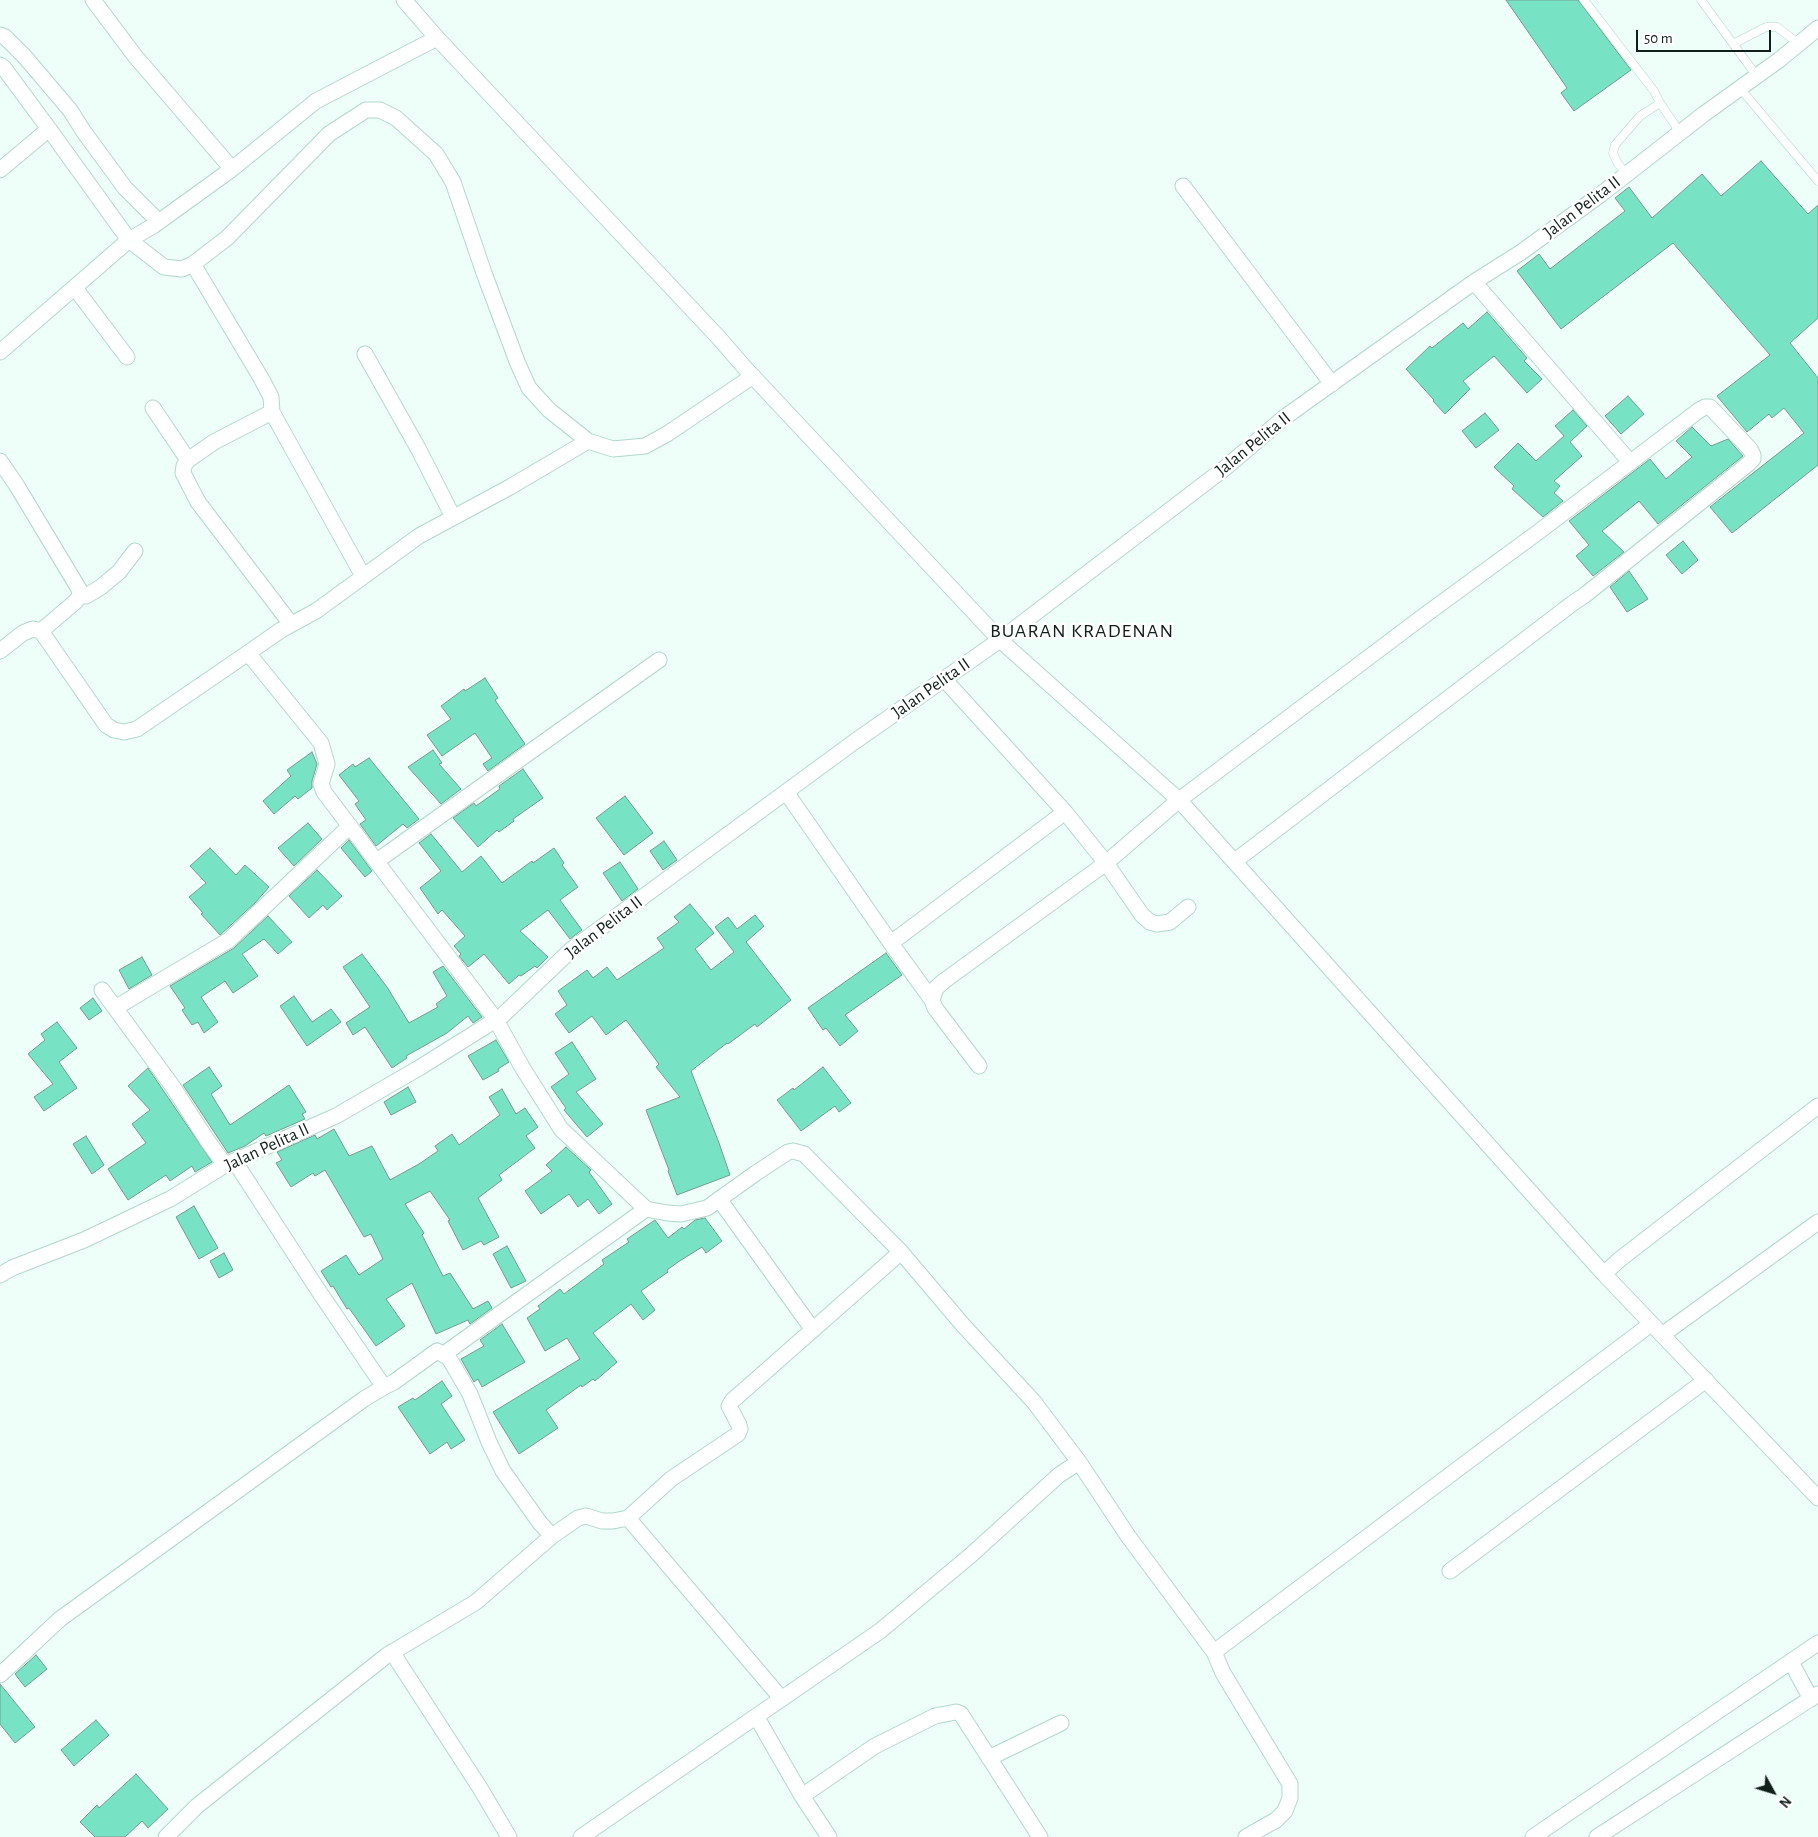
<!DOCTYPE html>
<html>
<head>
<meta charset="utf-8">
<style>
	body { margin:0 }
	#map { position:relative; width:1818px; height:1837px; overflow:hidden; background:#eefef8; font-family:"Alegreya Sans",sans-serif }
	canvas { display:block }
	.north { position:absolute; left:1748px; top:1767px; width:50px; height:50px; -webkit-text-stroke:4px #fff; paint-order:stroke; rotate:129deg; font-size:14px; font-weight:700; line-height:20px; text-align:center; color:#101f1a }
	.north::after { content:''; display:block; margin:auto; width:18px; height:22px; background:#101f1a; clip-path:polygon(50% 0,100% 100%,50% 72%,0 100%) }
	.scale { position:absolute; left:1636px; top:30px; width:135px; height:22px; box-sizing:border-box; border:2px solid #101f1a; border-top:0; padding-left:6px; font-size:15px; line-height:18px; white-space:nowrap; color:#101f1a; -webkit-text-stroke:4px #fff; paint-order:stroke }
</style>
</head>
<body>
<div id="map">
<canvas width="1818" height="1837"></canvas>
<div class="north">N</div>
<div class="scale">50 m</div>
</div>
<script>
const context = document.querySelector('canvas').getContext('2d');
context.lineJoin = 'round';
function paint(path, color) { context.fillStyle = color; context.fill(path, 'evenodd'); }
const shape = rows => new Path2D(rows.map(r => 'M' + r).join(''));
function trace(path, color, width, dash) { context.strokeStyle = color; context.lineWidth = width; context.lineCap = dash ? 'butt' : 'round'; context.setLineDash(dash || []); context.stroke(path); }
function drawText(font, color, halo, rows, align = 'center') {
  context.font = font + ' "Alegreya Sans",sans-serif'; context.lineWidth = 5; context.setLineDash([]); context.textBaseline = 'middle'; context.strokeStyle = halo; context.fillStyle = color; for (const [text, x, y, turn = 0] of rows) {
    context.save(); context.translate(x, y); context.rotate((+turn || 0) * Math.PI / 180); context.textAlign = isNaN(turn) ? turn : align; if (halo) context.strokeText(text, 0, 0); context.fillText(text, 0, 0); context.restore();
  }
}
const building = shape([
	[1506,0,1578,0,1631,70,1574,111,1561,93,1567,88,1506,0],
	[1761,161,1808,214,1818,205,1818,318,1790,343,1818,378,1818,465,1732,533,1710,507,1804,433,1784,408,1772,418,1769,414,1747,432,1717,396,1770,355,1673,243,1561,329,1517,271,1539,254,1550,269,1625,211,1615,198,1629,187,1652,218,1702,174,1721,196,1761,161],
	[1487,312,1527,358,1524,361,1542,379,1527,393,1494,356,1463,381,1470,389,1445,414,1433,401,1434,400,1406,369,1430,346,1432,348,1463,323,1468,329,1487,312],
	[1628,396,1644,414,1621,434,1605,416,1628,396],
	[1573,410,1587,426,1570,442,1582,456,1554,481,1560,486,1554,493,1563,501,1543,517,1512,489,1514,486,1494,467,1518,443,1536,461,1564,436,1555,426,1573,410],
	[1485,413,1499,430,1476,448,1462,431,1485,413],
	[1692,427,1711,446,1728,439,1743,456,1658,524,1639,501,1602,531,1624,552,1593,576,1576,556,1589,545,1569,521,1650,459,1666,479,1692,457,1676,441,1692,427],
	[1683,541,1698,560,1682,574,1666,555,1683,541],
	[1629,571,1648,599,1627,612,1610,587,1629,571],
	[485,678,498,698,495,700,525,744,488,771,483,764,492,758,475,733,442,756,427,735,451,719,441,706,464,689,465,691,485,678],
	[433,750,442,763,439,764,461,789,441,804,408,767,433,750],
	[312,752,317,764,312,781,312,788,298,799,295,796,274,814,263,801,291,776,287,770,312,752],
	[369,758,419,819,407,828,403,824,376,846,360,824,366,820,355,804,359,801,339,775,353,764,355,767,369,758],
	[523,769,543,798,513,819,514,821,499,832,497,830,478,847,453,818,474,803,476,806,500,789,499,786,523,769],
	[625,796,653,833,624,855,596,818,625,796],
	[308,823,322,839,294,866,278,848,308,823],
	[431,834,462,872,481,856,502,883,532,861,533,863,554,848,564,863,562,865,578,887,560,900,582,930,570,939,548,910,520,931,548,957,537,968,535,966,521,976,519,975,509,984,484,954,468,967,459,956,461,954,454,946,465,936,442,910,438,914,420,888,441,871,419,843,431,834],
	[349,840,372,871,365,877,341,848,349,840],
	[664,841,677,860,663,870,650,851,664,841],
	[210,848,236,875,245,865,269,887,255,903,220,935,201,914,203,913,189,897,206,883,190,866,210,848],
	[620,862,638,889,622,901,603,873,620,862],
	[317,870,342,896,327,910,323,905,309,918,289,896,317,870],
	[690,904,714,933,695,949,711,970,734,952,715,927,728,917,737,929,755,915,764,926,746,942,791,1000,757,1027,755,1024,728,1044,727,1043,691,1071,719,1143,730,1175,677,1195,668,1171,669,1170,646,1110,680,1097,656,1067,659,1064,626,1020,606,1035,592,1016,569,1033,555,1014,567,1005,558,991,587,970,593,978,607,967,617,980,664,948,657,938,679,922,674,917,690,904],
	[268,916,292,942,278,954,264,939,242,954,258,976,233,993,225,981,201,997,218,1022,204,1033,198,1022,192,1025,182,1010,185,1008,170,986,234,948,268,916],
	[886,953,902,975,845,1015,858,1031,840,1046,826,1028,823,1030,808,1008,886,953],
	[362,954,387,987,409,1023,438,1007,436,1004,447,996,433,972,443,966,482,1017,473,1023,468,1016,447,1033,406,1056,407,1058,392,1068,365,1027,353,1035,346,1023,370,1007,343,967,362,954],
	[142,957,152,975,129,989,119,970,142,957],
	[294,996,312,1022,331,1009,341,1022,307,1046,280,1006,294,996],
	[93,998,102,1011,89,1020,80,1008,93,998],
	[57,1022,77,1048,59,1062,77,1088,44,1111,34,1097,53,1084,28,1054,45,1040,41,1034,57,1022],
	[496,1040,509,1062,498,1069,499,1071,483,1080,468,1056,496,1040],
	[572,1042,596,1079,576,1092,603,1124,587,1137,564,1110,566,1108,551,1087,569,1074,555,1053,572,1042],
	[209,1067,222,1086,211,1094,230,1125,289,1085,306,1112,302,1114,305,1119,266,1136,264,1133,245,1146,228,1153,183,1085,209,1067],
	[823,1067,851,1103,839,1112,835,1106,801,1131,777,1100,793,1088,794,1090,823,1067],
	[148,1068,212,1162,195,1172,192,1166,170,1181,166,1175,128,1200,108,1169,146,1143,132,1124,150,1110,128,1086,148,1068],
	[408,1087,416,1102,391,1115,384,1102,408,1087],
	[502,1089,516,1114,525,1108,538,1127,526,1136,535,1148,499,1175,502,1180,478,1198,499,1237,484,1245,481,1241,463,1250,448,1221,450,1220,430,1191,405,1204,424,1233,422,1235,443,1276,450,1273,473,1309,488,1301,492,1308,470,1324,468,1320,436,1334,412,1283,386,1299,405,1326,376,1346,349,1308,347,1309,333,1286,331,1287,321,1271,346,1255,359,1275,383,1259,371,1234,364,1237,325,1170,315,1176,313,1173,291,1187,276,1163,282,1160,277,1152,315,1135,317,1139,334,1129,349,1156,372,1146,390,1180,419,1164,438,1151,435,1146,452,1134,459,1145,500,1115,489,1097,502,1089],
	[86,1136,104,1165,92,1174,73,1144,86,1136],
	[566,1147,591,1170,589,1172,612,1204,599,1214,588,1199,578,1207,569,1194,541,1214,525,1191,552,1171,546,1165,566,1147],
	[194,1206,218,1248,199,1259,176,1217,194,1206],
	[705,1218,722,1241,706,1253,702,1247,678,1262,667,1270,668,1272,641,1291,655,1310,643,1320,631,1304,593,1333,617,1362,595,1381,593,1379,582,1387,581,1385,546,1410,558,1428,519,1454,493,1412,580,1359,567,1338,545,1351,527,1318,540,1309,538,1306,560,1289,564,1294,604,1264,602,1260,629,1242,627,1239,655,1220,668,1238,682,1227,684,1229,695,1220,705,1218],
	[507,1246,526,1281,511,1288,493,1254,507,1246],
	[224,1253,233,1270,219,1278,210,1261,224,1253],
	[502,1324,525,1362,482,1387,478,1379,474,1382,461,1359,484,1346,480,1340,502,1324],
	[442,1381,452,1396,441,1404,465,1440,451,1449,447,1442,430,1454,398,1407,413,1398,415,1400,442,1381],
	[36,1655,47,1669,25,1687,15,1674,36,1655],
	[0,1684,35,1727,15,1743,0,1724,0,1684],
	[96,1720,109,1735,74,1766,61,1750,96,1720],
	[136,1774,168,1809,148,1828,142,1821,125,1837,95,1837,80,1822,97,1805,99,1808,136,1774]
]);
paint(building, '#78e3c4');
trace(building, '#759c8f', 1);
const lane = shape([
	[1584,0,1654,91,1660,103,1640,116,1615,145,1613,153,1618,164,1626,173],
	[1701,0,1756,75],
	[1733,44,1766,27,1777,27,1799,44],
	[1739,87,1818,181],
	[1660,103,1675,125,1679,134]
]);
const street = shape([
	[93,0,135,56,232,169],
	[404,0,437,38,719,338,745,368,1000,640,1179,800,1604,1274,1818,1498],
	[0,35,5,37,25,57,70,110,84,132,125,188,159,222],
	[0,65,4,68,49,129,129,240,164,267,182,269,193,264,227,238,329,134,366,110,380,110,396,118,436,154,453,182,484,273,518,364,529,388,549,410,588,441,613,449,645,446,667,434,753,376],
	[0,170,49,129],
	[1183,186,1332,384],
	[193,264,261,378,271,397,272,412,214,442,188,460,184,466,183,473,198,502,291,624],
	[1474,282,1630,462],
	[75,288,127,357],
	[0,352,129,240,153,226,232,169,316,101,437,38],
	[365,354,419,450,453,517],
	[153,408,188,460],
	[272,412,363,576],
	[0,461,17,486,79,589,80,596,75,602,41,631],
	[80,596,86,596,101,587,119,572,135,551],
	[0,651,23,633,33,629,41,631,106,725,114,730,124,732,137,729,248,653,321,743,327,764,321,784,324,792,496,1020,522,1067,561,1129,646,1209,667,1213,681,1214,707,1208,756,1173,788,1152,793,1151,804,1154,901,1252,962,1324,1034,1402,1079,1462,1059,1475,971,1555,880,1631,581,1837],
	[248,653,281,630,316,611,419,536,510,487,588,441],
	[786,792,890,942,899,937,1065,812,944,679],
	[1065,812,1106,863,1142,915,1150,922,1157,924,1170,922,1188,907],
	[377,861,659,660],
	[890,942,932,1000],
	[102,990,173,1087,207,1140,225,1165],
	[115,1008,229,940,350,826],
	[979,1066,935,1008,932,1000,936,988,944,981,1106,863,1179,800,1425,615,1537,533,1698,411,1705,407,1710,407,1750,449,1753,455,1753,459,1748,464,1585,595,1573,603,1235,861],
	[719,1199,813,1330],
	[1604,1274,1619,1260,1818,1106],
	[0,1275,12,1268,84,1240,170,1199,225,1165,336,1116,419,1068,502,1016,572,949,854,742,1000,640,1225,468,1285,417,1474,282,1520,253,1600,195,1704,114,1779,60,1818,28],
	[1662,1335,1818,1222],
	[444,1354,646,1209],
	[384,1387,394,1382,437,1351,449,1358,470,1394,489,1442,503,1471,540,1523,552,1536],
	[1079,1462,1128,1536,1214,1652],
	[628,1518,671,1479,738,1434,740,1429,739,1425,729,1406,732,1401,901,1252],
	[1450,1571,1706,1380],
	[392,1652,480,1788,509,1837],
	[1791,1662,1811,1699],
	[0,1675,60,1619,364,1399,384,1387,318,1290,235,1162],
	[756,1716,802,1796,829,1837],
	[989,1758,1061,1723],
	[802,1796,875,1746,935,1716,956,1712,961,1714,1040,1837],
	[166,1837,197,1806,386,1656,476,1602,552,1536,578,1518,586,1516,602,1521,613,1521,628,1518,781,1698],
	[1246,1837,1276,1820,1285,1811,1290,1798,1290,1784,1223,1673,1214,1652,1651,1324],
	[1533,1837,1818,1643],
	[1597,1837,1818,1694]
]);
trace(lane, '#b0d9cb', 9);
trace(street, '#b0d9cb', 17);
trace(lane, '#fff', 8);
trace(street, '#fff', 15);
drawText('18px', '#101f1a', '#fff', [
	["Jalan Pelita II",1582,207,-37],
	["Jalan Pelita II",1253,444,-39],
	["Jalan Pelita II",931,688,-35],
	["Jalan Pelita II",604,927,-37],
	["Jalan Pelita II",267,1147,-25]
]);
context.letterSpacing = '1px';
drawText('20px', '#101f1a', '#fff', [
	["BUARAN KRADENAN",1082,631]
]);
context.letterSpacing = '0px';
</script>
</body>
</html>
